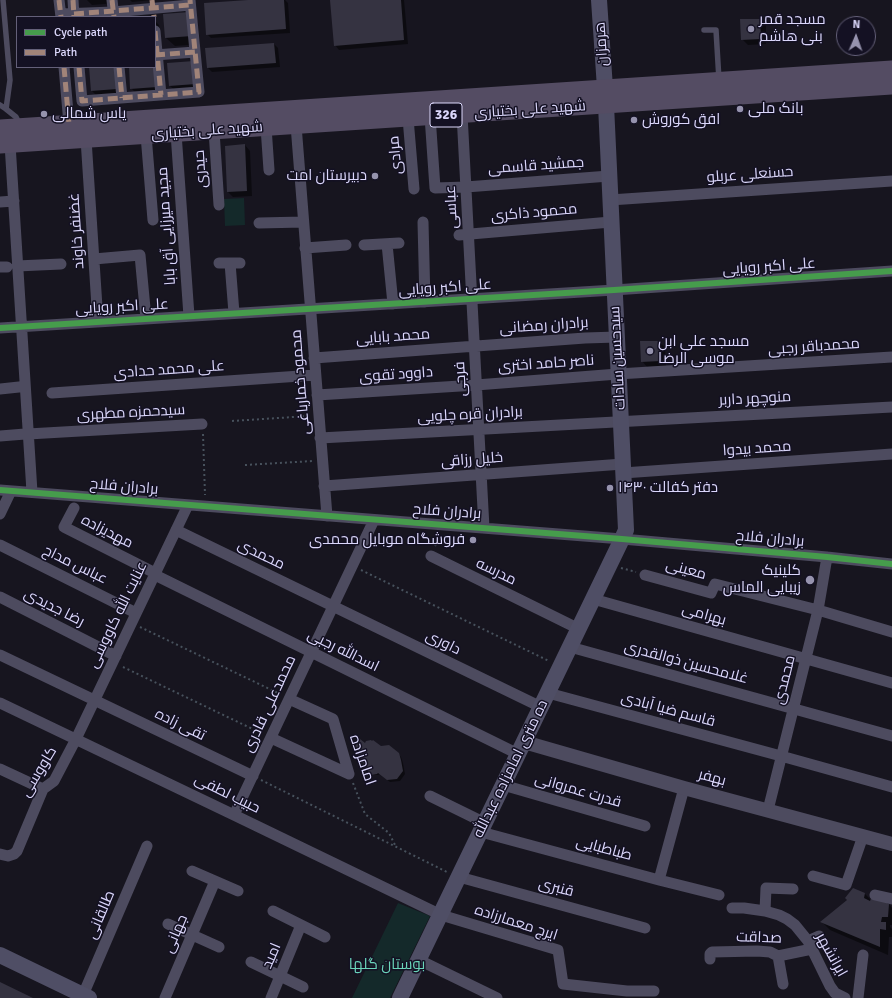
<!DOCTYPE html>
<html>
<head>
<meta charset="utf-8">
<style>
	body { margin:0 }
	#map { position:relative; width:892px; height:998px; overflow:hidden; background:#17151f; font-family:Signika,sans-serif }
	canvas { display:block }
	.legend { position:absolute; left:16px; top:16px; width:140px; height:52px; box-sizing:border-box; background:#141123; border:1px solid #646079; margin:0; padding:5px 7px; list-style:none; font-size:12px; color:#dbd7fb }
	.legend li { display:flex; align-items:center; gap:8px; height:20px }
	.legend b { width:20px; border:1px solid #646079 }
	.north { position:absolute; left:836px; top:16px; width:40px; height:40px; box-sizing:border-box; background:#141123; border:1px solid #646079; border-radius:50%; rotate:2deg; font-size:11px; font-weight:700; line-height:16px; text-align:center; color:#dbd7fb }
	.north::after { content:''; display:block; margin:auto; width:14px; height:18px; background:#9693ae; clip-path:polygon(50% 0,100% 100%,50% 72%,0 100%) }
</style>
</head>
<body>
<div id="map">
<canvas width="892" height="998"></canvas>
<ul class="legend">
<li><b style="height:5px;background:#469c4c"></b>Cycle path</li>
<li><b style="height:5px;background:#a18479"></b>Path</li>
</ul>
<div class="north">N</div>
</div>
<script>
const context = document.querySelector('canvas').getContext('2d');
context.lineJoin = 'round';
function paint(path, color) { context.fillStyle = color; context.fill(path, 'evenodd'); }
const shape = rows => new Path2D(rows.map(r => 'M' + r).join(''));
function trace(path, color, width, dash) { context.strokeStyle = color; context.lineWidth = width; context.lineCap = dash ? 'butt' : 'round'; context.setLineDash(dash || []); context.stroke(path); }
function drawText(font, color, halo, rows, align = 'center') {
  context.font = font + ' Signika,Cairo,sans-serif'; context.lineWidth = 3; context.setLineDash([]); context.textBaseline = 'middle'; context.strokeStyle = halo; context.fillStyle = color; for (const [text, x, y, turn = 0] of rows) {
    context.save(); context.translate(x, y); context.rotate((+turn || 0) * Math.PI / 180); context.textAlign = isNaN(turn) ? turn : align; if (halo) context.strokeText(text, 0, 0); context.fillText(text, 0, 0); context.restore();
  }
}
paint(shape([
	[244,198,245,225,225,226,224,199],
	[398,903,430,916,390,998,352,998]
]), '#14292a');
paint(shape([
	[87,0,117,0,117,3,92,5],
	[130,0,153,0,132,2],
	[262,0,285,0,288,3,290,33,211,38,207,34],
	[331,0,404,0,408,44,339,50,335,45],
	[189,13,198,22,200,44,175,46,166,38],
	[760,20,766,25,766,44,748,45,742,39],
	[155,21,159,25,161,47,155,47],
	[274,44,278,48,280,67,212,72,208,68,206,49],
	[169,64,204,92,179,94,170,86],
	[108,67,125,97,100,99,92,91],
	[130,67,165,95,140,97,131,88],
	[245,145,250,151,252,196,233,197,228,192],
	[659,342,665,347,666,366,647,367,642,361],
	[365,744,381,747,398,754,401,757,403,763,405,774,400,781,390,782,380,774,378,775,373,775,372,773,369,772],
	[853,889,865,894,872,901,889,904,892,908,892,925,890,925,890,927,892,929,892,937,889,937,888,955,830,930,822,922,849,901]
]), '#0007');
paint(shape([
	[248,0,284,0,286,29,206,35,204,3],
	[330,0,401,0,404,40,334,46],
	[190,12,192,36,165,38,163,14],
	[740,19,760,19,761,39,741,40],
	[274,43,276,63,207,68,205,48],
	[194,61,196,84,169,86,167,63],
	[89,67,115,67,117,89,91,91],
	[129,67,155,67,157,87,130,89],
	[245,144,247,191,227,192,225,146],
	[640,341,660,341,660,361,641,362],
	[360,739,365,743,366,741,371,740,372,741,373,740,381,746,389,745,399,753,401,760,403,771,397,779,387,780,378,773,377,774,371,775,371,773,368,773,367,766,359,760,358,752,359,752,354,747],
	[853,888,865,893,864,898,870,901,872,896,889,904,888,917,882,917,881,922,886,922,886,930,880,929,880,947,820,922,847,900,845,898],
	[0,982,33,998,0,998]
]), '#353341');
trace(shape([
	[232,421,309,416],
	[203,434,205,495],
	[245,465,313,461],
	[435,546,440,536],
	[621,568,636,572],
	[361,570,549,661],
	[140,627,280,694],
	[123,667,261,733],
	[261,780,447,872],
	[353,783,365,814,389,833,395,845]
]), '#47515c', 2, [2, 3]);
trace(shape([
	[3,0,10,80,6,109],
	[704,30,716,30,719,80],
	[0,105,6,109,16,117,20,125]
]), '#4d4b5f', 5.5);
trace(shape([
	[59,0,61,17],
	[73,0,74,17],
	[112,0,114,17],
	[61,14,113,12,190,5],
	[155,31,161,95],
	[155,55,195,52],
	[64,67,69,124],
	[79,67,82,101,199,92,190,0],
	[119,67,122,98],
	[462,114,484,528],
	[430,116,435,188,466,187,609,176],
	[408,118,414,189],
	[296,125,327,516],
	[266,127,269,170],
	[214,131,219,205],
	[176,133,189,316],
	[146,135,153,220],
	[86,139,98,322],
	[10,144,32,492],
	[610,200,892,181],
	[0,202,14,201],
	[423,222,425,302],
	[259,223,303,222],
	[459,235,611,222],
	[387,244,393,304],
	[364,245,399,243],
	[305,248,346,245],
	[94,259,140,255,146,319],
	[219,263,240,263],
	[230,263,234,313],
	[17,266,61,264],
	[0,267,7,267],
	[0,328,614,290,892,271],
	[314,358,585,338,617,337],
	[0,389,19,387],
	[52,393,315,375],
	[317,395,476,385,618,374,892,357],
	[28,434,202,424],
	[0,436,25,434],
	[320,438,892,407],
	[623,473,892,454],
	[324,486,623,464],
	[0,490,622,539,827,557,892,564],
	[74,508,64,527,155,573],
	[0,514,11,491],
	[176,530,541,707],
	[0,545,136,613],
	[431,556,579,629],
	[155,575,518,754],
	[645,575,711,593,715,584,818,610,892,632],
	[0,597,116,656],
	[593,599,892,683],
	[570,647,892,736],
	[0,655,253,776],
	[548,693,781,756,892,787],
	[289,699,333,719,349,774],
	[0,703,234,815,441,915,558,950,563,984,627,991,654,991],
	[271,738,349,774],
	[0,769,43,789],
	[503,785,645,826],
	[430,796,485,823],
	[768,810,818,610,827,557],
	[234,815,374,520],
	[481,832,659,880,719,895],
	[0,854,8,856,14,854,17,851,43,789,54,781,76,739,188,505],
	[192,871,238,891],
	[813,876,846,885,863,836],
	[459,877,645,928],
	[659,880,684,788],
	[875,895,892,899],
	[732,908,744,908,765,911,779,915,787,919,795,925,808,941,830,986,835,993,845,998],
	[273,911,325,937],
	[765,911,766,888,793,889],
	[168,924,219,947],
	[808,941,819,936],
	[778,956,783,984],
	[710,959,710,954,712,952,757,951,770,952,778,956,812,949],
	[419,960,497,998],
	[251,962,303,987],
	[83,995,147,846],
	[165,998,215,881],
	[271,998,301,925],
	[858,998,863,955]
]), '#4d4b5f', 11);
trace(shape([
	[524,742,684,788,892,844]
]), '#4d4b5f', 14);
trace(shape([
	[599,0,605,88],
	[0,955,89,998],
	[400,998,622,539,626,530,606,105]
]), '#4f4e65', 16);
trace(shape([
	[0,128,892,69],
	[0,145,892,86]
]), '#544c63', 17);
trace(shape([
	[59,0,61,17],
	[73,0,74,17],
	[112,0,114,17],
	[152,0,154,17],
	[74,14,190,5],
	[155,31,161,95],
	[155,55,195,52],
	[64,67,69,124],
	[79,67,82,101,199,92,190,0],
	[119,67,122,98]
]), '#a18479', 5, [10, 5]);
trace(shape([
	[0,328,614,290,892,271],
	[0,490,622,539,827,557,892,564]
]), '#469c4c', 6);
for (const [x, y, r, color] of [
	[751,29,4,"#9693ae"],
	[740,109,4,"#9693ae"],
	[44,114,4,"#9693ae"],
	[634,120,4,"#9693ae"],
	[375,176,4,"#9693ae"],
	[650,351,4,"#9693ae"],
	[610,488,4,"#9693ae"],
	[473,540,4,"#9693ae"],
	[810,580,5,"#9693ae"]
]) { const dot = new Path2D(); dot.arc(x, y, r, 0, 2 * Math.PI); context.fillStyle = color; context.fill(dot); trace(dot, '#141123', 1.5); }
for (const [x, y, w] of [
	[446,115,32]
]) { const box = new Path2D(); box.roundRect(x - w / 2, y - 12, w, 24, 3); context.fillStyle = '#141123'; context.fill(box); trace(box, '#dbd7fb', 1); }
drawText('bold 14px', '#dbd7fb', null, [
	["326",446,115]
]);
drawText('15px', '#dbd7fb', '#141123', [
	["مسجد قمر",759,20],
	["بنی هاشم",759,37],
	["بانک ملی",748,109],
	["یاس شمالی",52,114],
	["افق کوروش",642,120],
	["دبیرستان امت",367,176,"right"],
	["مسجد علی ابن",658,342],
	["موسی الرضا",658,359],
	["دفتر کفالت ۱۴۳۰",618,488],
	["فروشگاه موبایل محمدی",465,540,"right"],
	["کلینیک",801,571,"right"],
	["زیبایی الماس",801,588,"right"]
], 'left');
drawText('15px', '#dbd7fb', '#141123', [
	["هرمزان",602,44,-94],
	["شهید علی بختیاری",530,110,-4],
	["شهید علی بختیاری",207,131,-4],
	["مرادی",396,155,-95],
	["جمشید قاسمی",536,166,-4],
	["حیدری",201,169,-94],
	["حسنعلی عربلو",750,175,-4],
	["عباسی",452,207,-93],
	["محمود ذاکری",534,213,-5],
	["مجید میرزایی آق بابا",167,226,-94],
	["غضنفر خاوند",77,231,-94],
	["علی اکبر رویایی",769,267,-4],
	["علی اکبر رویایی",445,288,-4],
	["علی اکبر رویایی",122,307,-3],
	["برادران رمضانی",544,326,-4],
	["محمد بابایی",393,337,-4],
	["محمدباقر رجبی",814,347,-4],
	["سیدحسین سادات",618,358,-93],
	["ناصر حامد اختری",546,364,-4],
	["علی محمد حدادی",169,370,-4],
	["داوود تقوی",396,375,-4],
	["فرجی",461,379,-93],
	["محمود خمارباغی",301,382,-95],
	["منوچهر داربر",755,399,-3],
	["سیدحمزه مطهری",131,413,-3],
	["برادران قره چلویی",470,415,-3],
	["محمد بیدوا",757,449,-4],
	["خلیل رزاقی",472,460,-4],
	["برادران فلاح",124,487,5],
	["برادران فلاح",447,512,4],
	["مهدیزاده",107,532,27],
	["برادران فلاح",770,539,5],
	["محمدی",261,555,26],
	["عباس مداح",75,565,26],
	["معینی",686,570,15],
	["مدرسه",496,572,26],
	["رضا جدیدی",54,608,27],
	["عنایت‌ الله کاووسی",118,615,-64],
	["بهرامی",704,615,16],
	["داوری",443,643,26],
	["اسدالله رجبی",343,651,26],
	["غلامحسین ذوالقدری",686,663,15],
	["محمدی",785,680,-76],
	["محمدعلی قادری",270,704,-65],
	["قاسم ضیا آبادی",668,710,15],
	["تقی زاده",180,725,26],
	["امامزاده",362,760,71],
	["ده متری امامزاده عبدالله",511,769,-64],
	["کاووسی",39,772,-59],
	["بهفر",712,778,15],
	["قدرت عمروانی",578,791,16],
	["حبیب لطفی",227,794,26],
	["طباطبایی",604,849,15],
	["قنبری",556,888,15],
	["طالقانی",101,915,-67],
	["ایرج معمارزاده",516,923,18],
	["جهانی",176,934,-67],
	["صداقت",759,938,2],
	["ایرانشهر",831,955,61],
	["امید",272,956,-67]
]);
drawText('15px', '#6ad4ba', '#141123', [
	["بوستان گلها",387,965]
]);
</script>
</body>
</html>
